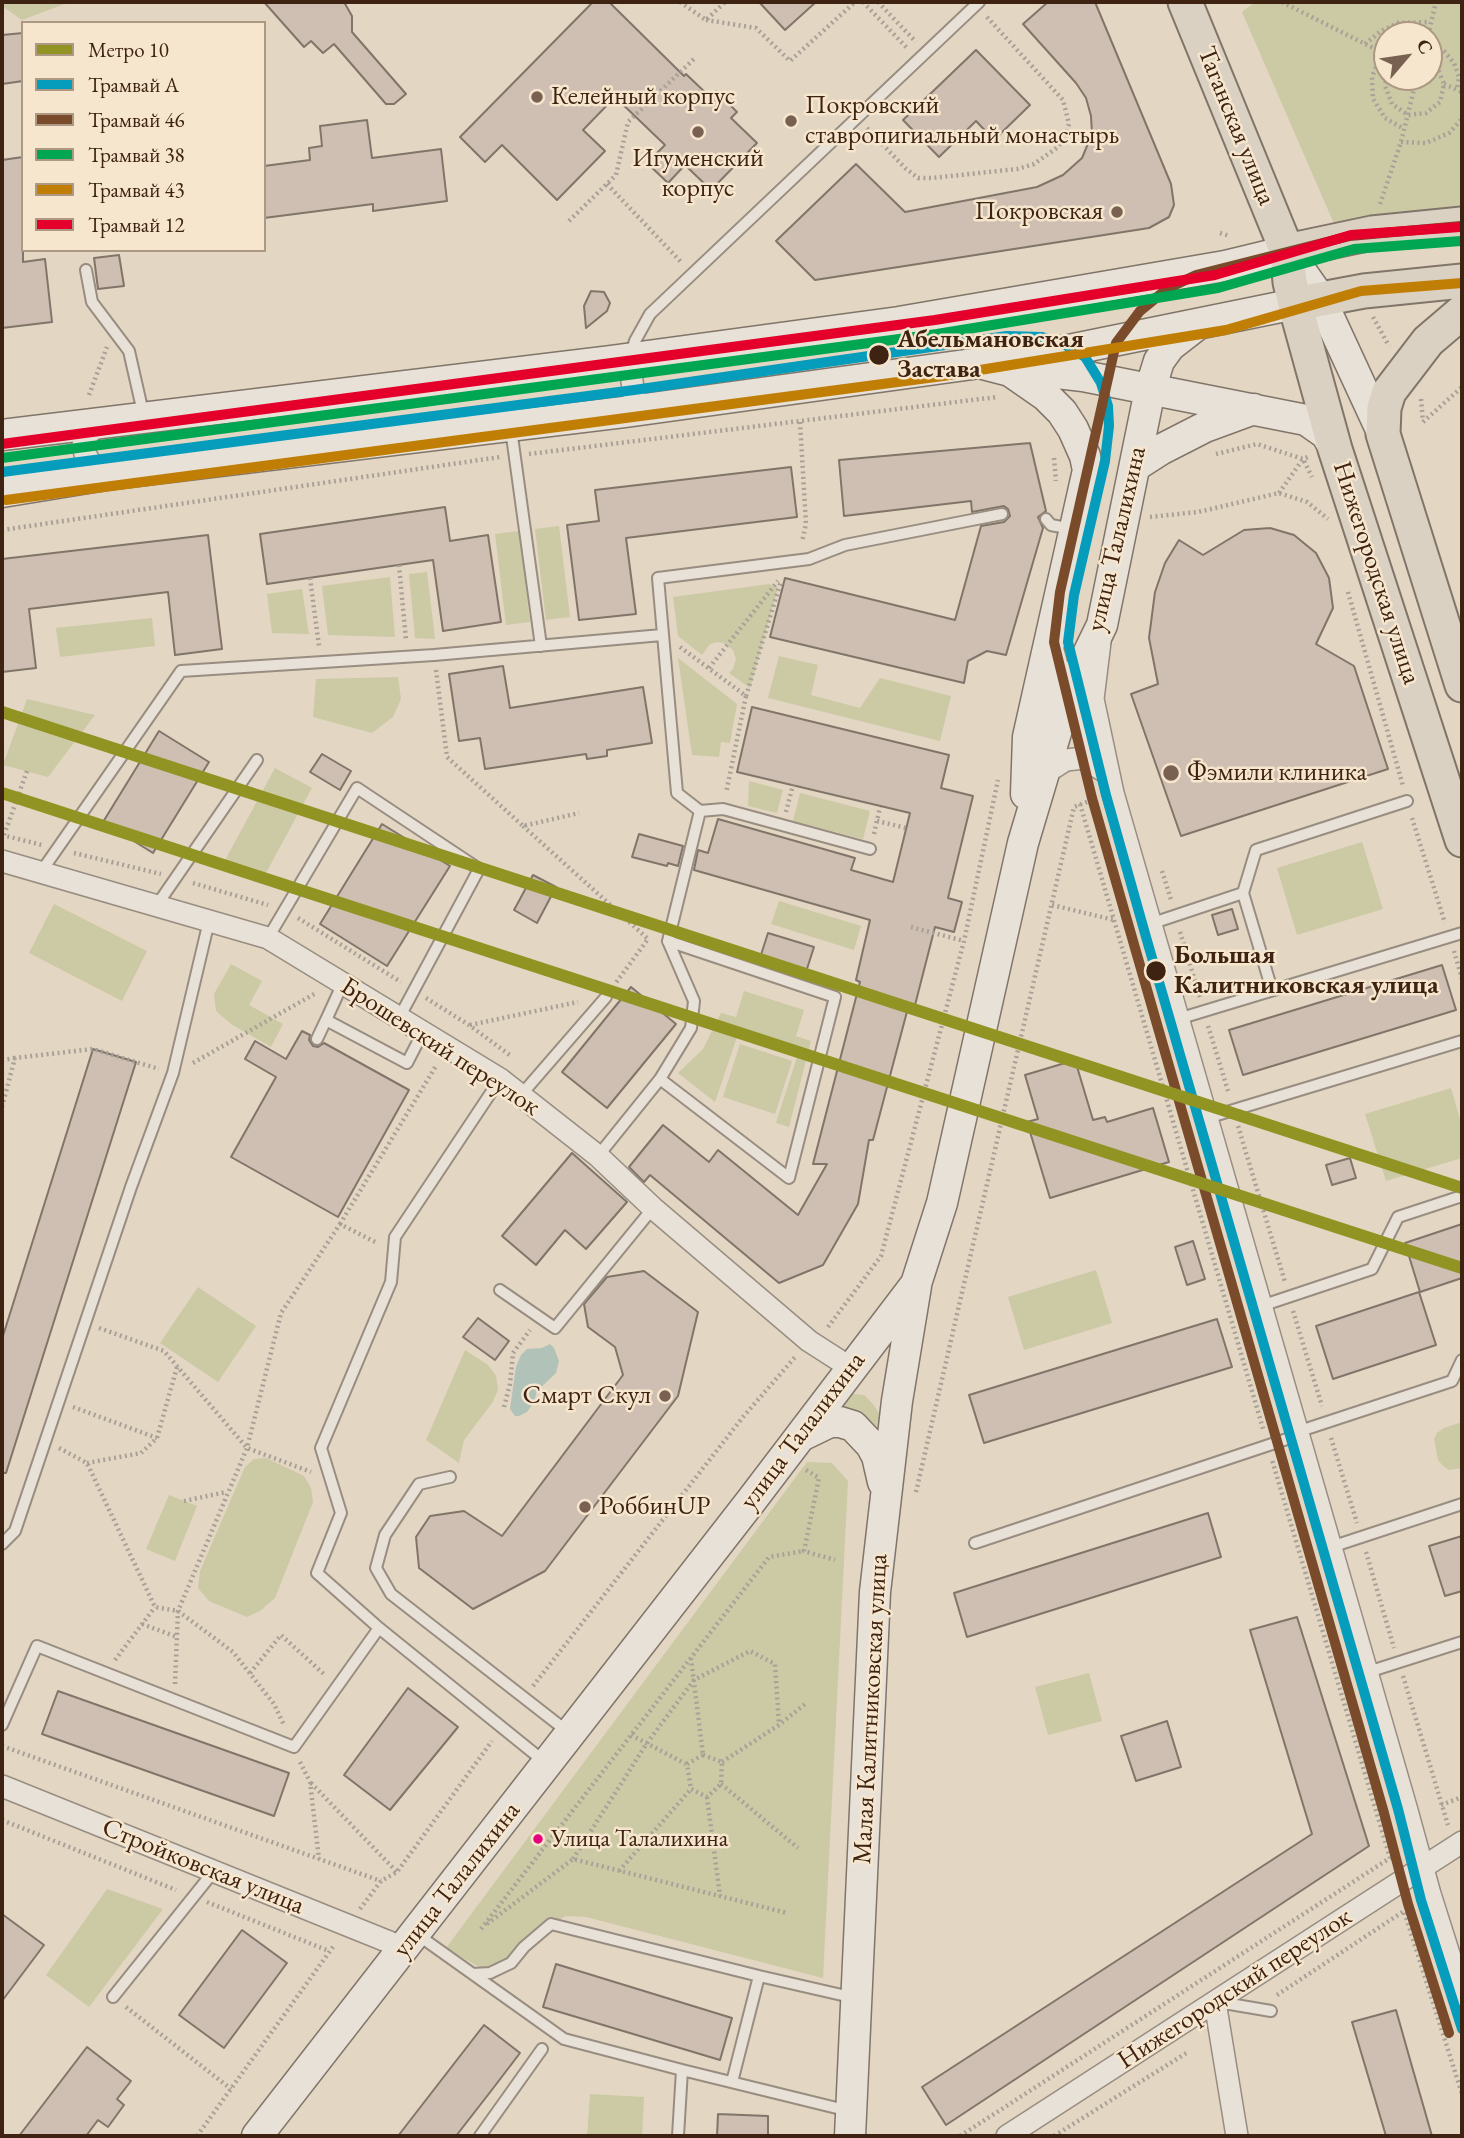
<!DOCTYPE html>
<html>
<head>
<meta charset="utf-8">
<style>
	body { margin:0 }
	#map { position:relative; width:1464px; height:2138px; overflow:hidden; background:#e3d6c2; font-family:"EB Garamond",serif }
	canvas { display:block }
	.frame { position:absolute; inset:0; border:4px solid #3e2212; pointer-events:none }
	.legend { position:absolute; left:21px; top:21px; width:245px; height:231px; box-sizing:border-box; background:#f6e6ce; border:2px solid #ac9883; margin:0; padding:9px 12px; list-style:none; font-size:21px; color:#3e2212 }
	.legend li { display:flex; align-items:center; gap:14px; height:35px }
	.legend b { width:35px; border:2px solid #ac9883 }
	.north { position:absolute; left:1373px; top:21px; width:70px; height:70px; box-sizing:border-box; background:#f6e6ce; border:2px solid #ac9883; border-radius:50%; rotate:61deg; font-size:19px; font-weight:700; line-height:28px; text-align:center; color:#3e2212 }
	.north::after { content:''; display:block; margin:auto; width:24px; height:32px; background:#786150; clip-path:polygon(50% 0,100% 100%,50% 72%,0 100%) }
</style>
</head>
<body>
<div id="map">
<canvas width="1464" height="2138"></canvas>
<div class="frame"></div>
<ul class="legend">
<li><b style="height:9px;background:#919423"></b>Метро 10</li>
<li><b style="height:9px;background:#069cbb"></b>Трамвай А</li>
<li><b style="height:9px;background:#7a4b2a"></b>Трамвай 46</li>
<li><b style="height:9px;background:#00a651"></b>Трамвай 38</li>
<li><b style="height:9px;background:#c07e05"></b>Трамвай 43</li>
<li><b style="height:9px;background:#e4002b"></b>Трамвай 12</li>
</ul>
<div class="north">С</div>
</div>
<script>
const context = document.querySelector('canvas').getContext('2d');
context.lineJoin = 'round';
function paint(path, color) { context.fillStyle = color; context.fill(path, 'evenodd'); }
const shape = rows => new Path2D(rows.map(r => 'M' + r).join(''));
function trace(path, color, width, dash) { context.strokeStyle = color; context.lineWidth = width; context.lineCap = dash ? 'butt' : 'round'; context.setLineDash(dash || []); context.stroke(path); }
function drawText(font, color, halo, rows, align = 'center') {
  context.font = font + ' "EB Garamond",serif'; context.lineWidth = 5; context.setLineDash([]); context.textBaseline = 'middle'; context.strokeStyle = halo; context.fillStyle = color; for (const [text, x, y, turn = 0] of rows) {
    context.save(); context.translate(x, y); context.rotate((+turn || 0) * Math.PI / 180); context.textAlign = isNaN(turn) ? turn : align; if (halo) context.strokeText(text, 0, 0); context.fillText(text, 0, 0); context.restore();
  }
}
paint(shape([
	[2,2,70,2,22,20,2,6],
	[1255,2,1462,2,1462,208,1335,226,1242,12],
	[1387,35,1429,35,1429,77,1387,77],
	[559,526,570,617,546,620,535,529],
	[519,531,530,622,506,625,495,534],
	[427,572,435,639,415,638,409,574],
	[390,577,395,637,328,635,322,586],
	[769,584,778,588,750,688,729,673,733,669,736,659,733,650,727,644,718,642,710,644,702,655,678,636,673,597],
	[302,589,309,634,272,633,267,594],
	[152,618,155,646,60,657,56,628],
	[779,656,818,665,811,695,860,708,880,678,951,696,940,741,768,698],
	[678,658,737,704,730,743,721,742,719,757,692,755],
	[398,677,401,699,393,717,372,733,313,717,316,679],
	[27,699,95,715,48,777,3,765],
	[275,768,312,788,260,884,223,864],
	[749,781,783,790,777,813,748,806],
	[800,793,870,811,863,839,793,821],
	[1362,842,1383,909,1297,935,1277,868],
	[779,901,861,926,854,950,771,924],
	[54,904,147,951,122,1001,29,953],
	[231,964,262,981,249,1005,283,1024,271,1047,231,1024,216,1011,214,994],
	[744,991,804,1010,796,1036,811,1041,789,1127,776,1123,797,1057,737,1037,715,1102,678,1073,703,1049,721,1013,736,1017],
	[740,1044,792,1061,775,1114,723,1097],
	[1451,1088,1462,1126,1462,1158,1386,1181,1365,1114],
	[1096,1270,1112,1323,1024,1350,1008,1297],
	[198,1287,256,1326,218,1382,160,1343],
	[465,1350,488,1365,496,1376,498,1390,492,1403,464,1440,459,1463,426,1440],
	[846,1393,864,1395,873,1404,880,1415,875,1432,832,1410],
	[1462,1422,1462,1468,1449,1470,1443,1466,1438,1460,1434,1439,1437,1433,1444,1428],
	[266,1458,304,1476,311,1488,313,1502,275,1598,260,1611,247,1617,209,1601,198,1588,200,1571,245,1467,254,1459],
	[807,1462,832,1463,848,1481,823,1978,586,1917,566,1916,551,1924,490,1973,446,1948],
	[169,1495,197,1506,175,1561,146,1549],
	[1089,1673,1102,1721,1048,1735,1035,1687],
	[107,1889,163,1909,89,2007,46,1975],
	[590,2094,644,2097,642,2136,587,2136]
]), '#ccc9a5');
paint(shape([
	[550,1344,554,1348,559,1361,556,1373,537,1391,534,1402,527,1412,519,1416,515,1416,510,1409,516,1367,521,1355,527,1349,542,1348]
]), '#b1c2b8');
const building = shape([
	[264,2,344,2,352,16,352,32,406,94,394,104,386,104,334,44,323,53,311,41,304,47,264,2],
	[593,2,609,2,684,76,686,74,710,97,716,91,737,112,731,118,757,143,711,190,685,165,668,183,647,163,665,145,615,97,583,130,605,151,557,200,502,145,485,162,460,137,593,2],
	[759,2,816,2,785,30,759,2],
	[1048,2,1095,2,1171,184,1174,205,1169,217,1149,228,815,280,776,241,856,164,905,212,1037,187,1063,175,1082,158,1092,134,1091,116,1086,98,1076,83,1023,24,1048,2],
	[23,33,23,81,2,84,2,35,23,33],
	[976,50,1030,105,994,140,976,121,939,157,903,120,976,50],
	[367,120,372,158,441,149,447,201,373,211,373,204,264,218,264,166,310,160,309,148,322,146,320,126,367,120],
	[23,157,23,262,45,259,52,322,2,328,2,160,23,157],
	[119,255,124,286,98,289,94,258,119,255],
	[591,291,604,292,610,303,607,311,586,328,584,306,591,291],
	[1030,443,1046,511,1038,517,1043,528,1006,655,987,651,968,661,964,683,770,637,785,578,955,620,981,526,1004,522,1010,516,1008,509,1004,506,972,512,971,501,844,516,839,460,1030,443],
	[791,467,797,517,626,538,636,614,579,620,567,525,599,521,595,490,791,467],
	[445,507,450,541,488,535,501,622,443,631,433,560,267,584,260,534,445,507],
	[1270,528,1294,535,1316,553,1329,578,1333,608,1316,644,1354,666,1388,769,1181,836,1131,694,1158,684,1149,638,1155,592,1165,563,1179,540,1203,555,1244,530,1270,528],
	[208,535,222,649,175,655,168,592,29,609,36,668,2,672,2,559,208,535],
	[503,666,510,708,643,687,652,743,607,750,607,756,587,759,586,754,485,769,480,738,459,741,449,674,503,666],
	[752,707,949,755,941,788,973,796,948,898,962,902,954,932,935,927,915,1005,909,1004,873,1140,869,1140,858,1204,823,1265,779,1283,650,1175,644,1182,629,1167,663,1125,709,1162,718,1150,798,1215,827,1164,813,1164,860,982,856,980,870,920,694,870,698,850,708,853,718,819,855,858,851,870,893,882,910,813,737,772,752,707],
	[159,731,209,762,153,853,103,822,159,731],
	[322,754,351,771,340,790,310,772,322,754],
	[382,824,450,866,387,966,320,924,382,824],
	[639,834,683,846,678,866,668,863,667,866,632,857,639,834],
	[533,875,556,887,537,923,514,910,533,875],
	[1232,909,1238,929,1218,935,1212,915,1232,909],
	[768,933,814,947,805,975,759,961,768,933],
	[1442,965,1456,1010,1243,1075,1229,1030,1442,965],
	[631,987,676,1024,607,1108,562,1072,631,987],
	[302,1031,310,1035,309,1040,313,1046,318,1047,324,1043,409,1090,338,1217,231,1157,276,1077,245,1059,255,1041,286,1059,302,1031],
	[93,1049,136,1062,6,1473,2,1473,2,1339,93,1049],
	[1075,1060,1093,1120,1105,1117,1107,1122,1153,1108,1169,1162,1050,1198,1027,1122,1038,1119,1025,1075,1075,1060],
	[572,1153,627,1202,586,1249,565,1230,536,1265,502,1236,572,1153],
	[1350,1158,1356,1178,1332,1185,1326,1165,1350,1158],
	[1462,1224,1462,1278,1420,1292,1405,1243,1462,1224],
	[1193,1241,1205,1279,1187,1285,1175,1247,1193,1241],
	[644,1271,698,1312,678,1396,545,1571,473,1609,419,1568,416,1537,430,1516,464,1511,502,1536,623,1375,615,1347,588,1327,584,1304,607,1277,644,1271],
	[1419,1292,1436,1345,1333,1379,1316,1326,1419,1292],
	[478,1318,509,1341,495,1360,463,1337,478,1318],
	[1217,1319,1232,1367,984,1443,969,1395,1217,1319],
	[1208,1513,1221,1557,967,1637,954,1593,1208,1513],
	[1462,1536,1462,1591,1445,1596,1429,1546,1462,1536],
	[1297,1617,1369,1846,946,2125,922,2087,1312,1834,1250,1630,1297,1617],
	[408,1688,458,1727,390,1810,344,1775,408,1688],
	[58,1691,289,1773,274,1816,42,1734,58,1691],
	[1167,1721,1181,1767,1136,1781,1121,1736,1167,1721],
	[2,1914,44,1945,2,2001,2,1914],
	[242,1930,287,1963,224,2048,179,2015,242,1930],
	[556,1964,732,2018,720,2060,543,2007,556,1964],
	[1396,2010,1411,2063,1432,2136,1386,2136,1352,2022,1396,2010],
	[484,2025,520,2053,491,2091,456,2136,398,2136,484,2025],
	[87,2047,131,2081,117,2099,124,2105,108,2127,98,2120,86,2136,19,2136,87,2047],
	[718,2114,768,2116,768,2136,717,2136,718,2114]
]);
paint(building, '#cfbeb2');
trace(building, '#817569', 2);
const lane = shape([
	[86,270,92,302,129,351,144,417],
	[630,356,635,341,650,314,979,2],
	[511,429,541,646],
	[1046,519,1051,525,1072,529],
	[870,849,723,809,700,811,677,793,658,578,809,559,845,545,1002,514],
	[41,872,181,671,434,655,662,635],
	[1243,893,1272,990],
	[157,905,257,760],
	[1150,924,1243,893,1256,850,1407,801],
	[268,938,357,788,479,869,399,1018],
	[1178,1019,1462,933],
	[326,1020,343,983],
	[317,1039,326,1020,407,1063,423,1032],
	[660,1079,691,1028,694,1001,668,941],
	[521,1095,606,997],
	[1207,1118,1462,1041],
	[598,1156,660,1079,789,1178,835,997,668,941,700,811],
	[500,1290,555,1328,653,1208],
	[1261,1306,1372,1269,1398,1217,1462,1196],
	[1297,1432,1452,1381,1462,1360],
	[450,1477,419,1484,385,1535,376,1568,391,1594,568,1732],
	[975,1543,1299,1435],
	[2,1544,15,1531,131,1187,173,1073,209,921],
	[1331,1547,1462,1504],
	[379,1628,317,1573,341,1513,321,1448,391,1282,395,1237,500,1079],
	[1368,1672,1462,1642],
	[2,1725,37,1646,294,1747,379,1628,546,1763],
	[418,1935,564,2039,682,2070,678,2136],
	[473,1974,490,1973,511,1963,524,1947,551,1924,759,1976,732,2082],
	[759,1976,855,1998],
	[113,1997,214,1871],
	[1218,2002,1271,2011],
	[682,2070,849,2111],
	[480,2136,542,2049]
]);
const street = shape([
	[629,359,636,410],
	[105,424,90,431,83,445,85,454,94,468,112,474],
	[1100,642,1093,699,1113,793,1406,1807,1430,1894,1462,1995],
	[1051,643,1066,699,1100,766],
	[1044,774,1066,760,1084,758,1102,770],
	[2,861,268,938,500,1079,598,1156,653,1208,809,1341,851,1368],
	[2,1786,404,1948],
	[1215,2002,1237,2136],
	[1007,2136,1462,1842]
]);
const secondary = shape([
	[983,364,1010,371,1046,396,1062,412,1073,429,1085,456,1088,470,1028,737,1026,794],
	[1015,368,1083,376,1306,420,1326,434,1335,449],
	[2,435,612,361,899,322,1225,266,1287,251,1320,298,1383,434],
	[1135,466,1160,450,1205,427,1254,409],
	[2,492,112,474,624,412,980,363,1069,350,1295,304],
	[801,1436,830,1422,840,1422,853,1426,871,1445,877,1456,883,1482],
	[257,2136,751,1501,916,1284,942,1203,1023,843,1066,699,1102,625,1150,390,1159,361,1170,346,1197,325],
	[850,2136,875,1592,897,1401,916,1286]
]);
const primary = shape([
	[1185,2,1287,251,1290,282,1295,304,1335,449,1462,840],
	[1287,251,1372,233,1462,224],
	[1295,304,1364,291,1462,281],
	[1462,312,1428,341,1389,392,1384,408,1383,434,1462,685]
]);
trace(lane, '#988d80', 14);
trace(street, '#988d80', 24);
trace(secondary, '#817569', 33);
trace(primary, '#817569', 37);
trace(shape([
	[680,2,706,20,725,2],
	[863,2,908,49],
	[878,2,916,42],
	[1282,2,1387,55],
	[706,20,756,28,790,61,855,2],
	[1428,35,1436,2],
	[1365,44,1381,31,1398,23,1430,22],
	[1429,44,1444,51,1454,63,1459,77,1457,90],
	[1382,52,1372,77,1373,99,1385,118,1404,129],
	[1387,76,1385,86,1392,104,1408,115,1426,113,1440,102,1444,84,1437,67,1429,60],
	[1444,84,1462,92],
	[867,128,905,168,918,178,932,178,1017,169,1034,164,1058,147,1066,136,1069,124,1063,100,986,16],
	[1401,142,1426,143,1449,133,1462,119],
	[607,184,681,262],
	[1380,204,1401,142,1417,77],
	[569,221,616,175,628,122,696,57],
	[1220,233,1230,236],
	[1373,317,1389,346],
	[89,395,107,347],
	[1421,399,1423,421],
	[800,422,806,524,802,542],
	[1423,422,1462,387],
	[529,454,997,397],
	[1216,454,1257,444,1303,459,1308,457],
	[1054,458,1056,481],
	[1279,493,1303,459,1312,477],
	[1150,517,1198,512,1279,493,1307,502,1328,519],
	[2,530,500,457],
	[399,565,406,640],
	[310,578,319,646],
	[1348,592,1403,786],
	[680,647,746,696,726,793],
	[709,668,778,581],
	[436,670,447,757,523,826,579,813],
	[746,696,781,581],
	[1080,804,1264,1432],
	[786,812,793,785],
	[1412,818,1445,923],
	[877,821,906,828],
	[523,826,648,939,615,984],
	[874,834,880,807],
	[2,835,42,845],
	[4,835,27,771],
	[74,853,161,874],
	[1162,871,1171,900],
	[193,883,268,905],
	[1052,905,1114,920],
	[298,918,401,982],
	[911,927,964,941],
	[1180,932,1200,997],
	[1454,951,1462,979],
	[426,998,469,1025,511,1056],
	[470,1025,578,1002],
	[1208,1026,1229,1094],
	[2,1060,15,1058],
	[193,1063,316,993],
	[2,1107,15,1058,93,1049,159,1069],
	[1238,1126,1285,1282],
	[340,1224,436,1066],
	[1293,1311,1322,1406],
	[828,1327,881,1256,964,941,998,780],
	[99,1328,164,1351,247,1448,311,1472],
	[73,1407,157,1438],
	[504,1407,510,1384,513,1353,530,1330],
	[1331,1438,1357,1523],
	[59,1448,87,1463,155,1607,178,1611,233,1652,274,1704,284,1725],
	[87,1463,141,1453,157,1438,177,1367],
	[806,1470,819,1478,804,1551,835,1560],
	[916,1492,1074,807,1092,800],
	[184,1501,226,1492],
	[1366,1552,1394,1648],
	[142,1624,177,1637],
	[691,1658,703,1755],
	[115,1660,155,1607],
	[250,1673,281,1635,326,1676],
	[1403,1676,1448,1825],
	[175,1684,178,1611,247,1448,281,1313,340,1224,377,1243],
	[533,1686,743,1417,796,1356],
	[631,1735,686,1764],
	[2,1746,381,1881],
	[703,1755,722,1762,721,1784,707,1797,691,1789,687,1764,703,1755],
	[300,1762,310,1782,319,1859],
	[722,1762,779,1725,805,1704],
	[311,1783,397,1872],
	[721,1784,798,1848],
	[707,1797,720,1896],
	[1441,1805,1462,1797],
	[2,1820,176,1890],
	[573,1859,647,1743,694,1680,750,1651,775,1664,779,1725],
	[619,1871,691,1789],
	[207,1902,329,1951],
	[360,1909,381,1881,397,1872,492,1741],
	[487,1924,573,1859,787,1913],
	[481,1929,769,1557,804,1551],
	[1277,1995,1404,1911,1462,2094],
	[126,2007,231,2089],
	[197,2136,335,1944],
	[960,2136,1390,1858,1272,1460],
	[1054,2136,1188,2052]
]), '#a9a198', 4.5, [2, 3.5]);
trace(lane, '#e8e1d7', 10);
trace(street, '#e8e1d7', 21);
trace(secondary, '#e8e1d7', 30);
trace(primary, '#dbd1c2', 33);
trace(shape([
	[2,472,634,390,1007,336,1042,337,1062,343,1085,357,1101,383,1108,406,1109,426,1105,461,1074,595,1068,642,1106,795,1146,937,1398,1809,1421,1900,1462,2029]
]), '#069cbb', 10);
trace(shape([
	[1449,2033,1408,1904,1384,1813,1133,941,1092,798,1054,642,1060,592,1116,343,1140,311,1167,289,1196,275,1350,236,1461,226]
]), '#7a4b2a', 10);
trace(shape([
	[2,458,937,334,1218,288,1354,249,1461,241]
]), '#00a651', 10);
trace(shape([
	[6,500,943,376,1226,330,1361,291,1462,283]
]), '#c07e05', 10);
trace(shape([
	[2,444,935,320,1215,275,1351,235,1460,227]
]), '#e4002b', 10);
trace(shape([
	[2,712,1462,1188],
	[2,793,1462,1268]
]), '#919423', 12);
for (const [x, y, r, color] of [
	[537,97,7,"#786150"],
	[791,121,7,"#786150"],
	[698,132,7,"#786150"],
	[1117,212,7,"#786150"],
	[879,355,11,"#3e2212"],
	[1171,773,9,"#786150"],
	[1156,971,11,"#3e2212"],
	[665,1396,7,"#786150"],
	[585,1507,7,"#786150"],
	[538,1839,6,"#e5007d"]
]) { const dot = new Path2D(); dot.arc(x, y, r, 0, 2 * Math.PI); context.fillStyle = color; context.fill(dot); trace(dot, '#f6e6ce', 2.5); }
drawText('24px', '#3e2212', '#f6e6ce', [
	["Улица Талалихина",551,1839]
], 'left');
drawText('26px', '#3e2212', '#f6e6ce', [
	["Келейный корпус",551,97],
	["Покровский",805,106],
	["ставропигиальный монастырь",805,136],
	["Игуменский",698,159,"center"],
	["корпус",698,189,"center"],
	["Покровская",1103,212,"right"],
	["Фэмили клиника",1187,773],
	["Смарт Скул",651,1396,"right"],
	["РоббинUP",599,1507]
], 'left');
drawText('26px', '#3e2212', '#f6e6ce', [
	["Таганская улица",1236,126,68],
	["улица Талалихина",1117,539,-77],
	["Нижегородская улица",1376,573,72],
	["Брошевский переулок",440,1047,33],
	["улица Талалихина",803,1431,-53],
	["Малая Калитниковская улица",871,1709,-87],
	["Стройковская улица",203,1867,22],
	["улица Талалихина",457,1880,-52],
	["Нижегородский переулок",1235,1989,-33]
]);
drawText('bold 26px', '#3e2212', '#f6e6ce', [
	["Абельмановская",897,340],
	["Застава",897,370],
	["Большая",1174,956],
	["Калитниковская улица",1174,986]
], 'left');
</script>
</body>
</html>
